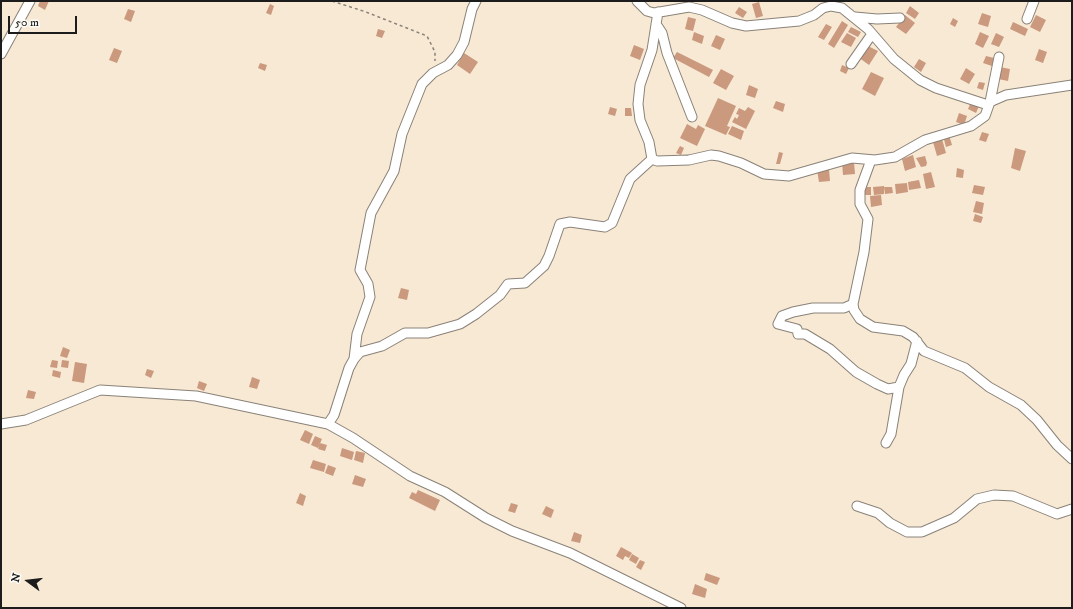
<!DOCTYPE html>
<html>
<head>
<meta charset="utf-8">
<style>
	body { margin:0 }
	#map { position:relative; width:1073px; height:609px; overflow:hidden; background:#f7e9d4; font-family:"IM FELL DW Pica",serif }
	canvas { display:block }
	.frame { position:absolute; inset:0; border:2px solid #1c1c1c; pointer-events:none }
	.north { position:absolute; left:8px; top:561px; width:40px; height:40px; -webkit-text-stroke:3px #fdfcf7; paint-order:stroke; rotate:285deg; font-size:11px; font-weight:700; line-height:16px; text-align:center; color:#1c1c1c }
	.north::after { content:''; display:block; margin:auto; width:14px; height:18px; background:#1c1c1c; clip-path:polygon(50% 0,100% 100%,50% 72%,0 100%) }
	.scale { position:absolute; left:8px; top:16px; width:69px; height:18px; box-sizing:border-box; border:2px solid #1c1c1c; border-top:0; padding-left:5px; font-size:12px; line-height:14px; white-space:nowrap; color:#1c1c1c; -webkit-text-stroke:3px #fdfcf7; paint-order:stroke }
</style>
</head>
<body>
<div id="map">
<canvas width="1073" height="609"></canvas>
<div class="frame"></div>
<div class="north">N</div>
<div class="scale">50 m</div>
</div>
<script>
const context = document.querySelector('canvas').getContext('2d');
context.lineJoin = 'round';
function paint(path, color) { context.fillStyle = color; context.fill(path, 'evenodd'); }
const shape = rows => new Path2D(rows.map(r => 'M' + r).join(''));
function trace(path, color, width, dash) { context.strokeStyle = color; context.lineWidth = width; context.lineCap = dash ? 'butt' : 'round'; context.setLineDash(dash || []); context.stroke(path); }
paint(shape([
	[40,1,49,1,45,10,38,6],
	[759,2,763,16,756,18,752,4],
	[270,4,274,6,271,15,266,13],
	[910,6,919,13,915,19,906,13],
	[739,7,747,12,743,18,735,13],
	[128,9,135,11,131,22,124,19],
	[982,13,991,16,988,27,978,24],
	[905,15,915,23,906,34,896,27],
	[1036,15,1046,20,1040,32,1030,27],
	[688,17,696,19,693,31,685,29],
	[953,18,958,21,955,27,950,24],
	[842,21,848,25,834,48,828,44],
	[1013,22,1028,29,1025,36,1010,29],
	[826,24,832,27,824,40,818,37],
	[851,27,861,32,858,37,848,32],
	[378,29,385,31,382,38,376,36],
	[694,32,704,36,702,44,692,40],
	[980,32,989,36,983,48,975,44],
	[847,33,856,38,851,47,841,42],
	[996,33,1004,37,999,47,991,44],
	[716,35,725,39,720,50,711,46],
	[634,45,644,49,640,60,630,56],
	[866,45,878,51,869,65,858,57],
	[114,48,122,51,117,63,109,60],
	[1039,49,1047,52,1043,63,1035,60],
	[677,52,713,70,709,77,673,58],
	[464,53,478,62,470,74,457,65],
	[986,56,994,58,992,66,983,63],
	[919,59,926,63,921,72,914,67],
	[260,63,267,65,265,71,258,68],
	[842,65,849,68,846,74,840,71],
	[1000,67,1010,69,1008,81,998,79],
	[966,68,975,74,969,84,960,79],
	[721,69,734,76,726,90,713,83],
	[871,72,884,78,875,96,862,89],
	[979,82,985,83,983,90,977,88],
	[749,85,758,89,755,98,746,95],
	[718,98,736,106,727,126,730,127,726,135,705,126],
	[776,101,785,104,783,112,773,108],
	[971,102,979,106,976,113,968,109],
	[610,107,617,109,615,116,608,114],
	[748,107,755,111,746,129,732,122,735,117,737,119,739,115,736,114,739,108,745,111],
	[625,108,631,108,632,116,625,116],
	[959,113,967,116,964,125,956,122],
	[687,124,696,129,698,125,705,129,697,146,680,138],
	[732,126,744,131,741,140,728,134],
	[982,132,989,134,986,142,979,140],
	[949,135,952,145,946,147,943,136],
	[942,139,946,153,937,156,933,142],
	[680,146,684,148,681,155,676,153],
	[1015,148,1026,151,1020,171,1011,168],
	[779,152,783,153,780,164,776,164],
	[913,155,916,167,905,171,902,159],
	[925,156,927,163,926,166,921,167,916,158],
	[842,162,854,162,855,174,843,175],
	[957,168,964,170,963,178,956,177],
	[829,169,830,181,819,182,817,170],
	[931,172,935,187,926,189,923,174],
	[919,180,921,188,909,190,908,182],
	[907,183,908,192,896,194,895,184],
	[974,185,985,187,983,195,972,193],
	[884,186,884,194,874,195,873,187],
	[865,187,871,187,871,195,865,195],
	[884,187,892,187,893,193,885,194],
	[881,195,882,205,871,207,870,196],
	[976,201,984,203,982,214,973,212],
	[975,214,983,217,981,223,973,221],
	[401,288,409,290,407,300,398,298],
	[63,347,70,350,67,358,60,356],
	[52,360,58,361,57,368,50,367],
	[62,360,69,361,68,368,61,367],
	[75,362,87,364,84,383,72,381],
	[147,369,154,371,151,378,145,375],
	[53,370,61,372,60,378,52,376],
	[252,377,260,380,257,389,249,387],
	[199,381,207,384,204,391,197,388],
	[28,390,36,392,34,399,26,398],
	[305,430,313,434,309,444,300,440],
	[315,436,322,439,318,448,311,445],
	[320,443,327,445,325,451,318,449],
	[342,448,354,452,352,460,340,456],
	[356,451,365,453,363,463,354,460],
	[313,460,326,464,324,472,310,468],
	[328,465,336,468,333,476,325,473],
	[355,475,366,479,363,487,352,484],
	[418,490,440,500,435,511,409,498,412,492,416,494],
	[300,493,306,496,303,506,296,503],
	[511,503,518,505,515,513,508,511],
	[546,506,554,510,551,518,542,514],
	[574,532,582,535,580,543,571,541],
	[621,547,632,553,629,558,625,556,623,560,616,556],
	[632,554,639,558,636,564,629,560],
	[640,560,645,562,641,570,636,567],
	[706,573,720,578,717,585,704,580],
	[695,584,707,589,705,598,692,594]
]), '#cb997e');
const minor = shape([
	[637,1,647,11,654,13,689,7,702,10,732,23,746,26,799,21,814,15,823,8,831,6,842,8,868,29,894,59,920,80,936,88,988,105],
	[658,12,652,50,640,85,638,104,640,120,649,142,652,159,657,161,689,160,711,155,719,156,741,163,764,174,789,176,852,158,875,160,895,157,925,140,971,126,985,116,990,102,1006,95,1072,85],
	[855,17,877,19,900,18],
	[1027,19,1034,1],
	[656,24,662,33,667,53,692,117],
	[1,54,30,1],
	[851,64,872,34],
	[990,102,999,57],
	[871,160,860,190,860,204,868,219,864,252,853,304,854,310,860,319,873,327,903,331,913,337,924,351,965,368,989,387,1021,405,1037,420,1057,445,1072,459],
	[853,304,844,308,813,308,793,312,782,316,778,324,797,329,798,334,805,334,830,349,856,372,877,384,888,389,899,387],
	[354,359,357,334,370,297,368,284,360,270,371,213,394,171,402,134,422,84,433,73,448,65,457,55,464,42,472,9,476,1],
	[1,424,26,420,100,390,196,396,328,424,353,438,410,476,445,492,486,518,512,531,570,553,681,608],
	[328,424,334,415,349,368,354,359,360,352,382,346,405,333,428,333,460,324,476,314,500,295,508,284,525,283,544,266,549,256,560,224,570,222,605,227,612,223,630,179,652,159],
	[886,443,891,434,899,387,904,375,911,364,917,341],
	[857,506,878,513,890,523,907,532,922,532,954,518,977,499,994,495,1013,496,1057,514,1072,509]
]);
trace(minor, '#8a8278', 11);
trace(shape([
	[332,1,366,12,427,36,435,52,435,61]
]), '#8a8278', 1.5, [3, 3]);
trace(minor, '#fff', 9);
</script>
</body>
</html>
